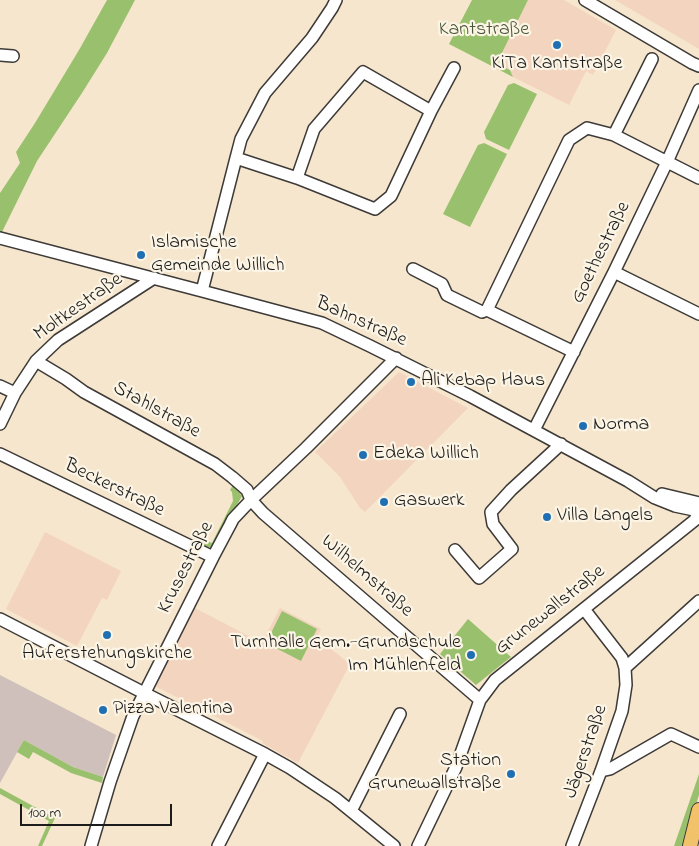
<!DOCTYPE html>
<html>
<head>
<meta charset="utf-8">
<style>
	body { margin:0 }
	#map { position:relative; width:699px; height:846px; overflow:hidden; background:#f6e6cd; font-family:"Indie Flower",sans-serif }
	canvas { display:block }
	.scale { position:absolute; left:20px; top:804px; width:152px; height:22px; box-sizing:border-box; border:2px solid #1c1c1c; border-top:0; padding-left:6px; font-size:15px; line-height:18px; white-space:nowrap; color:#1c1c1c; -webkit-text-stroke:4px #fcf5e5; paint-order:stroke }
</style>
</head>
<body>
<div id="map">
<canvas width="699" height="846"></canvas>
<div class="scale">100 m</div>
</div>
<script>
const context = document.querySelector('canvas').getContext('2d');
context.lineJoin = 'round';
function paint(path, color) { context.fillStyle = color; context.fill(path, 'evenodd'); }
const shape = rows => new Path2D(rows.map(r => 'M' + r).join(''));
function trace(path, color, width, dash) { context.strokeStyle = color; context.lineWidth = width; context.lineCap = dash ? 'butt' : 'round'; context.setLineDash(dash || []); context.stroke(path); }
function drawText(font, color, halo, rows, align = 'center') {
  context.font = font + ' "Indie Flower",sans-serif'; context.lineWidth = 4.5; context.setLineDash([]); context.textBaseline = 'middle'; context.strokeStyle = halo; context.fillStyle = color; for (const [text, x, y, turn = 0] of rows) {
    context.save(); context.translate(x, y); context.rotate((+turn || 0) * Math.PI / 180); context.textAlign = isNaN(turn) ? turn : align; if (halo) context.strokeText(text, 0, 0); context.fillText(text, 0, 0); context.restore();
  }
}
paint(shape([
	[528,0,564,0,616,30,593,75,586,71,569,105,513,77,510,70,500,65,498,61],
	[615,0,699,0,699,49],
	[399,372,468,408,365,512,360,508,340,477,315,452],
	[45,532,121,571,107,600,102,598,77,646,6,609],
	[195,608,262,643,280,608,321,629,317,638,350,664,298,763,262,743,263,741,155,686]
]), '#f3d4bf');
paint(shape([
	[0,675,116,735,103,777,73,767,24,740,0,783]
]), '#cfc0bb');
paint(shape([
	[107,0,135,0,107,53,82,93,37,161,2,232,0,232,0,193,20,163,16,152,35,123,79,50],
	[472,0,528,0,498,61,500,65,510,70,513,77,449,44],
	[514,83,537,94,509,150,486,139,484,132,508,85],
	[484,143,507,154,470,227,443,214,478,145],
	[233,485,242,496,215,545,208,548,203,545,205,540,212,543,233,501,232,492,230,490],
	[282,611,317,629,301,661,266,643],
	[468,619,511,657,476,685,440,654],
	[24,740,73,767,103,777,102,783,71,773,33,752,29,759,17,752],
	[699,774,699,795,683,846,674,846],
	[0,788,55,818,42,846,38,846,49,821,0,794]
]), '#99c16d');
const minor = shape([
	[585,0,692,63,699,66],
	[0,55,13,56],
	[431,111,454,68],
	[614,135,652,59],
	[236,158,297,178,375,209,391,196,431,111,363,72,314,129,297,178],
	[0,238,202,291,322,323,370,346,470,396,628,481,655,498,675,506,699,511],
	[413,269,442,284,447,295,482,312,487,310,574,352],
	[614,272,699,314],
	[202,291,236,158,241,139,265,93,312,38,332,8,336,0],
	[487,310,569,140,587,128,614,135,699,178],
	[36,361,66,379,84,392,215,464,232,477,247,490,251,500,263,513,480,700],
	[0,386,15,393],
	[0,424,15,393,36,361,58,340,154,278],
	[534,430,614,272,667,162,699,90],
	[0,454,213,557],
	[662,494,699,503],
	[455,550,479,578,512,549,493,524,491,512,511,490,561,444],
	[0,619,144,693,265,754,290,768,335,798,394,846],
	[625,668,699,601],
	[601,771,610,769,671,734,699,747],
	[351,811,400,714],
	[91,846,110,782,133,716,213,557,230,525,233,519,251,500,306,448,396,358],
	[218,846,265,754],
	[418,846,456,767,480,700,495,680,695,520,699,510],
	[572,846,601,771,622,711,626,685,625,668,622,658,584,609]
]);
const major = shape([
	[690,846,699,810]
]);
trace(minor, '#3d3a37', 14);
trace(major, '#3d3a37', 16);
trace(minor, '#fff', 11);
trace(major, '#f2c26a', 14);
for (const [x, y, r, color] of [
	[557,45,5,"#1f6fb2"],
	[141,255,5,"#1f6fb2"],
	[411,382,5,"#1f6fb2"],
	[583,426,5,"#1f6fb2"],
	[363,455,5,"#1f6fb2"],
	[384,502,5,"#1f6fb2"],
	[547,517,5,"#1f6fb2"],
	[107,635,5,"#1f6fb2"],
	[471,655,5,"#1f6fb2"],
	[103,710,5,"#1f6fb2"],
	[511,774,5,"#1f6fb2"]
]) { const dot = new Path2D(); dot.arc(x, y, r, 0, 2 * Math.PI); context.fillStyle = color; context.fill(dot); trace(dot, '#fcf5e5', 2); }
drawText('20px', '#485638', '#fcf5e5', [
	["Kantstraße",484,31]
]);
drawText('20px', '#1c1c1c', '#fcf5e5', [
	["KiTa Kantstraße",557,65,"center"],
	["Islamische",151,244],
	["Gemeinde Willich",151,267],
	["Ali Kebap Haus",421,382],
	["Norma",593,426],
	["Edeka Willich",373,455],
	["Gaswerk",394,502],
	["Villa Langels",557,517],
	["Turnhalle Gem.-Grundschule",461,644,"right"],
	["Im Mühlenfeld",461,667,"right"],
	["Auferstehungskirche",107,655,"center"],
	["Pizza Valentina",113,710],
	["Station",501,762,"right"],
	["Grunewallstraße",501,785,"right"]
], 'left');
drawText('20px', '#1c1c1c', '#fcf5e5', [
	["Goethestraße",602,253,-64],
	["Moltkestraße",79,308,-35],
	["Bahnstraße",361,323,24],
	["Stahlstraße",156,411,29],
	["Beckerstraße",114,489,26],
	["Krusestraße",187,568,-63],
	["Wilhelmstraße",366,577,41],
	["Grunewallstraße",551,611,-38],
	["Jägerstraße",587,752,-71]
]);
</script>
</body>
</html>
